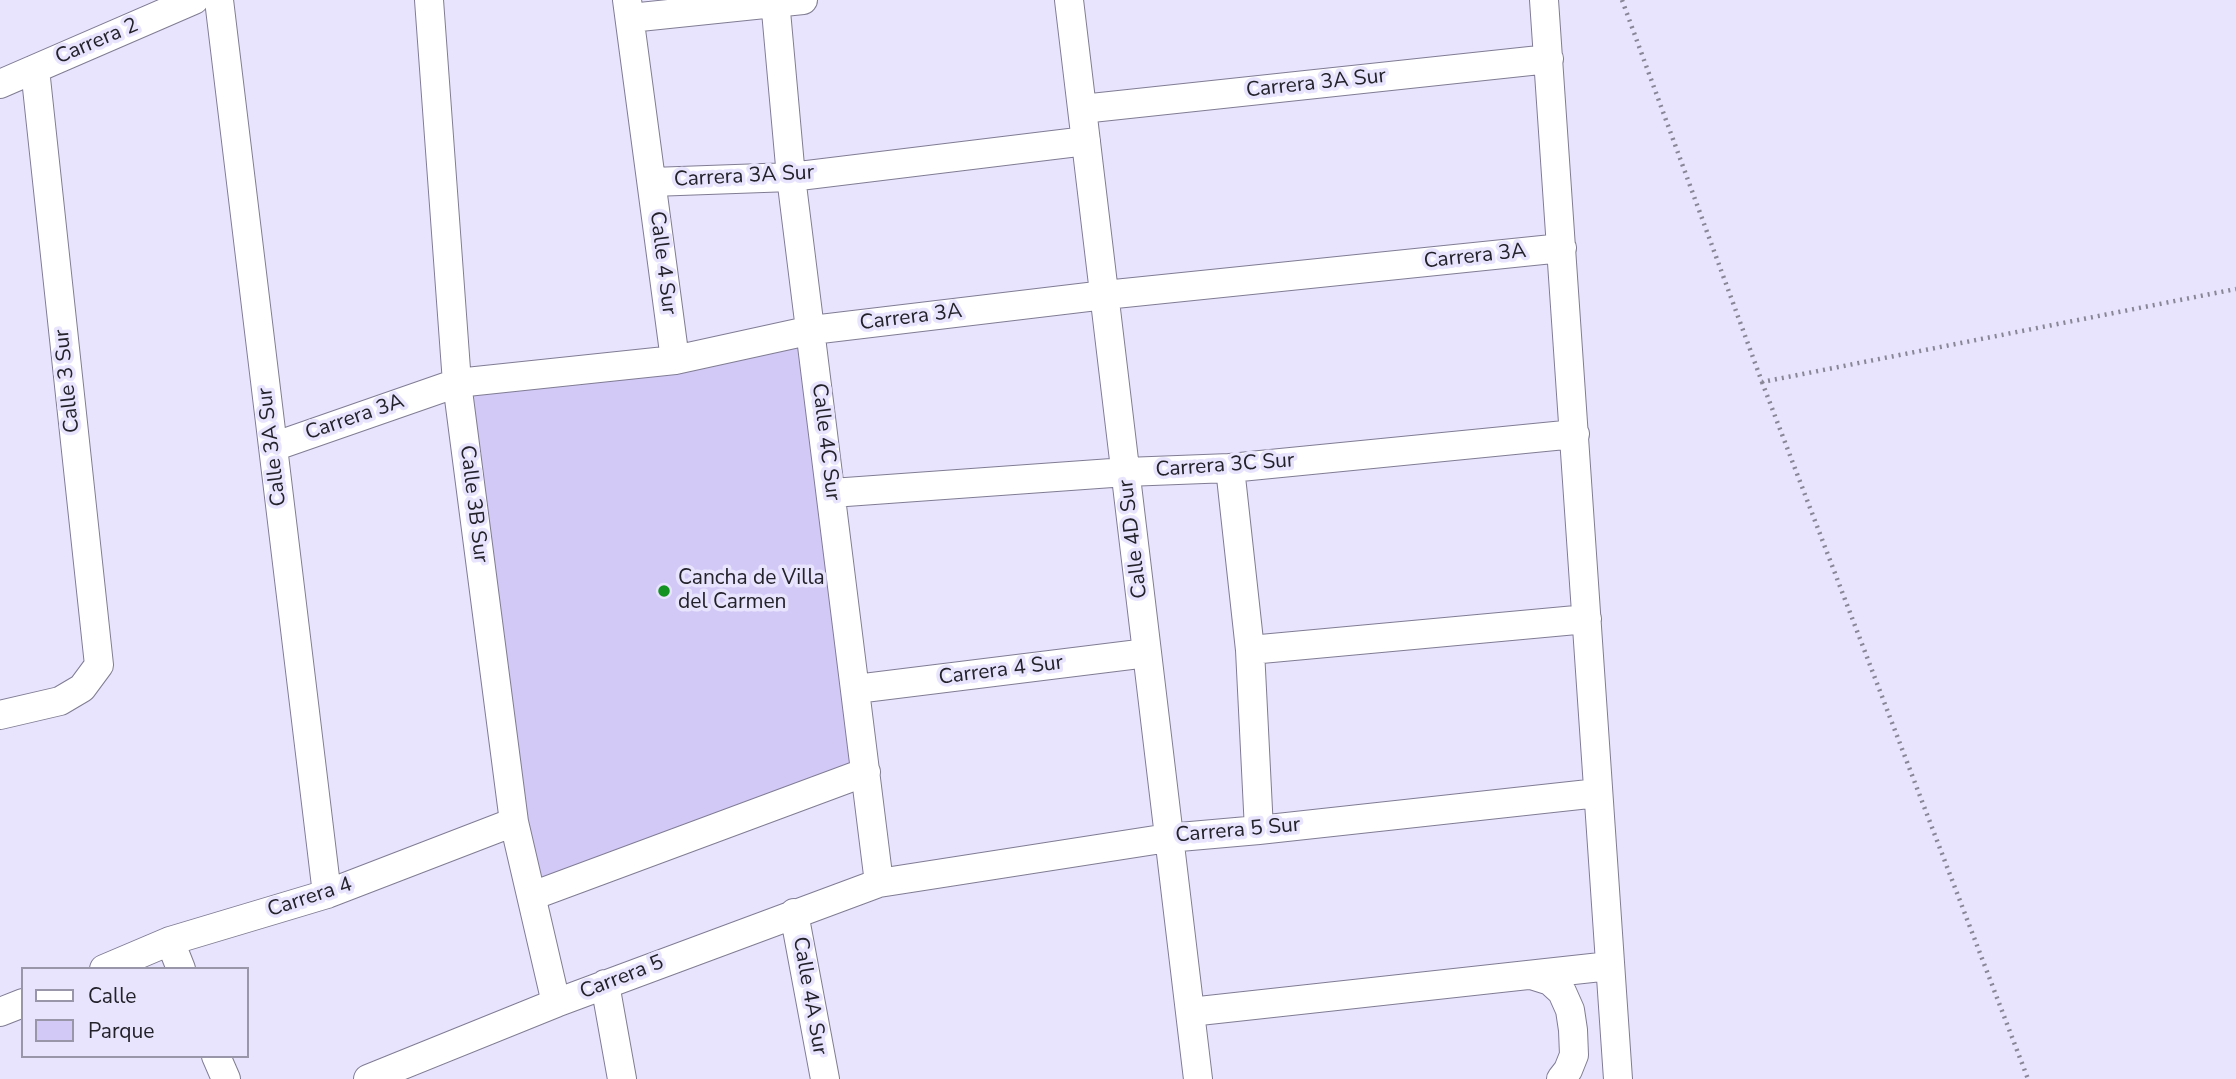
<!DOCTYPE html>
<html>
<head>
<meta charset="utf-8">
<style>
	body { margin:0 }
	#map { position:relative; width:2236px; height:1079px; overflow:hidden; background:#e8e4fd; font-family:"Nunito Sans",sans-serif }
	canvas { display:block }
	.legend { position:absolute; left:21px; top:967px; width:228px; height:91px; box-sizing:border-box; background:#e8e4fd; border:2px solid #9996a9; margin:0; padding:9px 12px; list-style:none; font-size:21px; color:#23212a }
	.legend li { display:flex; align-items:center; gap:14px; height:35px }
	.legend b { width:35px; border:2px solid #9996a9 }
</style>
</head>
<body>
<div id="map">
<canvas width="2236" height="1079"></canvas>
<ul class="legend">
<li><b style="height:9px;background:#fff"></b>Calle</li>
<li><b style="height:19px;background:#d2c9f6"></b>Parque</li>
</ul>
</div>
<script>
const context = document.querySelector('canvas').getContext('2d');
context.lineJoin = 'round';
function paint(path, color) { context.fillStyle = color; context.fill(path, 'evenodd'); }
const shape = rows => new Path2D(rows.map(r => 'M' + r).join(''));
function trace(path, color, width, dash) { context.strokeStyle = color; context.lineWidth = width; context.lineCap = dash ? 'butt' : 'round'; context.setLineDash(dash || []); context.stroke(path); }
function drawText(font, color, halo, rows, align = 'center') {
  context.font = font + ' "Nunito Sans",sans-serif'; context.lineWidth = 7; context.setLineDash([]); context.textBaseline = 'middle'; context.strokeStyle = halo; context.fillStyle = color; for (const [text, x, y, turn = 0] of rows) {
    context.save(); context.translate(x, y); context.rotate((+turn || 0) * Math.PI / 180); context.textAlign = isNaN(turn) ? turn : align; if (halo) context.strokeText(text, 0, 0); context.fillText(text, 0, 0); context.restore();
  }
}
paint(shape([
	[812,330,866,772,532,896,457,383]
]), '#d2c9f6');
const street = shape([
	[219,0,327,894],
	[429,0,457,383,514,822,556,1003],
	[627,0,675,360],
	[775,0,791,177,879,883],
	[1069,0,1198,1079],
	[1544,0,1618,1079],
	[630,18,803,0],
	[0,84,194,0],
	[1082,109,1549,59],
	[652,182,791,177,1086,141],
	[273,447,457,383,675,360,812,330,1105,295,1562,248],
	[1230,468,1250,650,1259,830],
	[832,493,1126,472,1230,468,1575,434],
	[1250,650,1587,619],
	[856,689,1147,653],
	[0,715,60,701,82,688,99,665,35,69],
	[532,896,866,772],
	[794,913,825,1079],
	[170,941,181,969],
	[104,969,170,941,327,894,514,822],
	[1531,975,1550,981,1562,992,1570,1010,1573,1030,1574,1055,1568,1070,1561,1079],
	[605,984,622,1079],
	[0,1012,23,1003],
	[1190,1012,1610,966],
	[216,1056,226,1079],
	[368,1079,556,1003,879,883,1168,838,1259,830,1598,793]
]);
trace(street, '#817c94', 30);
trace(shape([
	[1622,0,1762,382,2236,289],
	[1762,382,2028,1079]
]), '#898697', 4.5, [2, 5]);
trace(street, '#fff', 28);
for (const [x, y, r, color] of [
	[664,591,7,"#139121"]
]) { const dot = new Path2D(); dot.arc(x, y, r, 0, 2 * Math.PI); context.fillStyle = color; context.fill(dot); trace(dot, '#e8e4fd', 2.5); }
drawText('21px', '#23212a', '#e8e4fd', [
	["Carrera 2",97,42,-23],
	["Carrera 3A Sur",1316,84,-6],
	["Carrera 3A Sur",744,177,-3],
	["Carrera 3A",1475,257,-6],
	["Calle 4 Sur",662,263,83],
	["Carrera 3A",911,318,-7],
	["Calle 3 Sur",68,381,-96],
	["Carrera 3A",355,418,-19],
	["Calle 4C Sur",825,442,83],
	["Calle 3A Sur",273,447,-97],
	["Carrera 3C Sur",1225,466,-4],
	["Calle 3B Sur",473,504,83],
	["Calle 4D Sur",1134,539,-97],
	["Carrera 4 Sur",1001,671,-7],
	["Carrera 5 Sur",1238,831,-5],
	["Carrera 4",310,898,-18],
	["Carrera 5",622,978,-21],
	["Calle 4A Sur",809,996,80]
]);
drawText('21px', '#23212a', '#e8e4fd', [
	["Cancha de Villa",678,579],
	["del Carmen",678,603]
], 'left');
</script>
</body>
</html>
